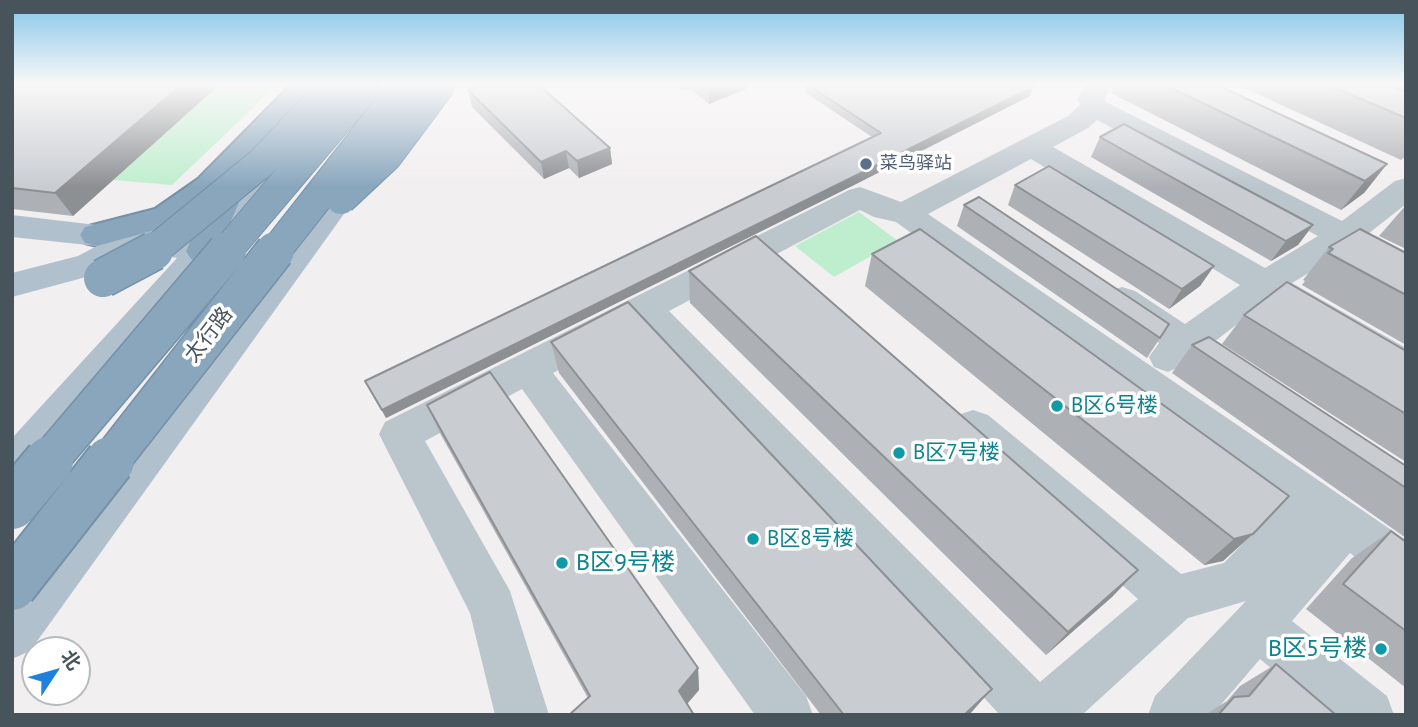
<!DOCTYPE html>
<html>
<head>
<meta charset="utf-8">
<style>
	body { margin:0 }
	#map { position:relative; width:1418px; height:727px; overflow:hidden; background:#f2eff0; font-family:"PT Sans","Noto Sans SC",sans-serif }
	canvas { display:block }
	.frame { position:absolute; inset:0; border:14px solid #48545c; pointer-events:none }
	.north { position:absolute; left:21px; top:636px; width:70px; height:70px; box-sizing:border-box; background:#fff; border:2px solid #b6bbbe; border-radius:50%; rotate:54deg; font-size:19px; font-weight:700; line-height:28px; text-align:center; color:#48545c }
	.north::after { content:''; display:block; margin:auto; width:24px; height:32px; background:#1e81dd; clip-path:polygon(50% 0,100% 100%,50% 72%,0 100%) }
</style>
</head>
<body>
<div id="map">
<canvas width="1418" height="727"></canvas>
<div class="frame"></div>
<div class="north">北</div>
</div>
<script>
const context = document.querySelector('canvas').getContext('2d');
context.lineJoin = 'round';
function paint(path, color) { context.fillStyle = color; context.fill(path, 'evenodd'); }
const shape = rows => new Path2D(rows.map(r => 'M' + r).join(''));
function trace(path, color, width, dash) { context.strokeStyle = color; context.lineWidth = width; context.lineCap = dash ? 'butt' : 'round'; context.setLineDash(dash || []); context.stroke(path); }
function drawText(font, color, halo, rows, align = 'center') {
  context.font = font + ' "PT Sans","Noto Sans SC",sans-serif'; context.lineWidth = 7; context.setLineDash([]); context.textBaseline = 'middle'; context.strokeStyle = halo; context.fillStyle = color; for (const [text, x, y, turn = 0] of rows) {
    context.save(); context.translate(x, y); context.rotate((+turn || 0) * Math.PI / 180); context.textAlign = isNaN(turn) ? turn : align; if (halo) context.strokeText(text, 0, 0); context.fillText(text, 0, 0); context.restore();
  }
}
paint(shape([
	[219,85,277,85,172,185,113,180],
	[859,212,898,241,834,277,795,246]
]), '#bfeece');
const highway = shape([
	[291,85,319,85,248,162,253,169,215,259,203,262,191,259,186,251,208,202,177,224,97,246,85,243,80,235,85,227,155,209,198,179,291,85]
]);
trace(highway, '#7491a8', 4);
paint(shape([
	[1086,85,1112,85,1105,98,1106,102,1342,221,1395,181,1406,178,1406,204,1368,234,1406,253,1406,280,1345,251,1292,283,1406,348,1406,381,1392,376,1267,301,1214,342,1249,365,1255,376,1249,387,1235,391,1221,387,1187,363,1168,372,1154,367,1149,357,1159,343,1109,309,1104,300,1109,291,1122,287,1135,291,1185,324,1240,285,1031,159,928,214,1406,540,1406,589,1389,583,1350,553,1292,621,1387,696,1394,715,1327,715,1260,659,1212,715,1148,715,1155,696,1246,601,1188,618,1082,715,1000,715,640,327,553,373,806,696,813,715,755,715,522,389,425,441,510,591,549,715,495,715,470,613,379,434,385,422,849,190,860,187,901,202,1068,116,1080,105,1077,98,1086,85],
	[1097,120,1318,236,1265,268,1053,147,1088,128,1097,120],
	[860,210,874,217,896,222,1282,503,1224,563,1181,574,988,415,973,410,958,415,952,427,958,439,1138,599,1040,682,669,311,860,210]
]), '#bbc5cc');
paint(shape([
	[314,117,324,120,328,126,220,254,231,318,351,162,362,159,373,162,377,168,30,651,12,659,12,594,201,357,191,289,27,481,12,486,12,438,177,258,138,252,101,273,12,297,12,273,78,256,97,246,12,237,12,215,130,229,137,227,195,238,304,120,314,117]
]), '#b0c1cd');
paint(highway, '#89a6bd');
const highwayBridgeFar2 = shape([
	[341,199,387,156,440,85],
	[151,253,261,163,335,85],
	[225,253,367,85],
	[274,253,406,85]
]);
const highwayBridgeFar1 = shape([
	[103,278,154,251],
	[47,463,227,251],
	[109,463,275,251]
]);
const highwayBridge = shape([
	[12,505,49,461],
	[12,586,110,461]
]);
trace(highwayBridgeFar2, '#7491a8', 32, []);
trace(highwayBridgeFar1, '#7491a8', 41, []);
trace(highwayBridge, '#7491a8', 52, []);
trace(highwayBridgeFar2, '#89a6bd', 30);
trace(highwayBridgeFar1, '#89a6bd', 38);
trace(highwayBridge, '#89a6bd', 48);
paint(shape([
	[12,85,219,85,73,216,12,209],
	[677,85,746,85,746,89,709,104,691,90,683,90],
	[806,85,1030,85,1030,96,852,186,386,418,365,381,872,137,806,93],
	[1113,85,1217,85,1387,164,1364,193,1341,210,1111,93],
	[1238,85,1406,85,1406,156,1401,160],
	[468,90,610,148,612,164,579,178,569,168,544,179,472,107],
	[1100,137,1313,225,1298,245,1271,261,1091,157],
	[1015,185,1214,266,1200,286,1169,309,1008,205],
	[964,205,1169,324,1147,358,957,226],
	[1406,205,1406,249,1379,236],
	[1329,247,1406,253,1406,345,1302,285,1305,281,1303,280],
	[872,254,1253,534,1223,561,1204,565,865,286],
	[689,271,1113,596,1046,655,690,303],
	[1244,315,1406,351,1406,462,1222,344],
	[551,342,974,709,969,715,821,715,559,373],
	[1192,345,1406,466,1406,538,1172,373],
	[427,405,698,668,699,690,687,704,588,698,441,435],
	[1391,531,1406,542,1406,688,1306,609,1352,558],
	[1276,664,1336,715,1205,715,1227,701,1240,686]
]), '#adb0b5');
paint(shape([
	[181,85,219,85,73,216,55,193],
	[709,85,746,85,746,89,709,104],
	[1033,87,1030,96,852,186,386,418,382,410],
	[610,148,612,164,579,178,577,161],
	[566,151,569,168,544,179,541,162],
	[1387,164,1364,193,1341,210,1365,181],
	[1313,225,1298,245,1271,261,1286,241],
	[1214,266,1200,286,1169,309,1182,289],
	[1253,534,1223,561,1204,565,1234,539],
	[1138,570,1113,596,1046,655,1068,632],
	[698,668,699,690,681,711,679,691],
	[992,689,969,715,964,715]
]), '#8d9093');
const building = shape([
	[12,85,181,85,55,193,12,188,12,85],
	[483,85,539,85,610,148,577,161,566,151,541,162,468,90,483,85],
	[808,85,1030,85,1033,87,853,177,382,410,365,381,881,133,808,85],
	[1165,85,1217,85,1387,164,1365,181,1165,85],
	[1328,85,1388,85,1406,92,1406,118,1328,85],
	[1124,124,1313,225,1286,241,1100,137,1124,124],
	[1049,166,1214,266,1182,289,1015,185,1049,166],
	[979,197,1169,324,1160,338,964,205,979,197],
	[920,229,1289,496,1253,534,1234,539,872,254,920,229],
	[1360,229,1406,253,1406,295,1328,253,1333,249,1329,247,1360,229],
	[756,236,1138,570,1068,632,689,271,756,236],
	[1287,282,1406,351,1406,414,1244,315,1287,282],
	[628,302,992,689,964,715,844,715,551,342,628,302],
	[1209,337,1406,466,1406,488,1192,345,1209,337],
	[490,372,698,668,679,691,694,715,569,715,590,696,427,405,490,372],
	[1391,531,1406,542,1406,631,1343,584,1391,531],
	[1276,664,1336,715,1218,715,1234,697,1249,696,1276,664]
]);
paint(building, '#c9cdd2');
trace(building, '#8d9093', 2);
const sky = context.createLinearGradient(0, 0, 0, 187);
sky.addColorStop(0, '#84c5e9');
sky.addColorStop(0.45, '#f9f8f8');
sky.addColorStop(1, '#f9f8f800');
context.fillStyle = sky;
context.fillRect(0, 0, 1418, 187);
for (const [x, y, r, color] of [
	[866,164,7,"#5c6f8a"],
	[1057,406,7,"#0f9aa8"],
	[899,453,7,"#0f9aa8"],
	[753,539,7,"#0f9aa8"],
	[562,563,7,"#0f9aa8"],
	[1381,649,7,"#0f9aa8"]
]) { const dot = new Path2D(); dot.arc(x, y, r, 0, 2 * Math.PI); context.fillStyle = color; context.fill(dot); trace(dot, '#fff', 2.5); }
drawText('18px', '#4e5e75', '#fff', [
	["菜鸟驿站",880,164]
], 'left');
drawText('21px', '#48545c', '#fff', [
	["太行路",209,335,-52]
]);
drawText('21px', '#0d838f', '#fff', [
	["B区6号楼",1071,406],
	["B区7号楼",913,453],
	["B区8号楼",767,539]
], 'left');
drawText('24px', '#0d838f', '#fff', [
	["B区9号楼",576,563],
	["B区5号楼",1367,649,"right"]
], 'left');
</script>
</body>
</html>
